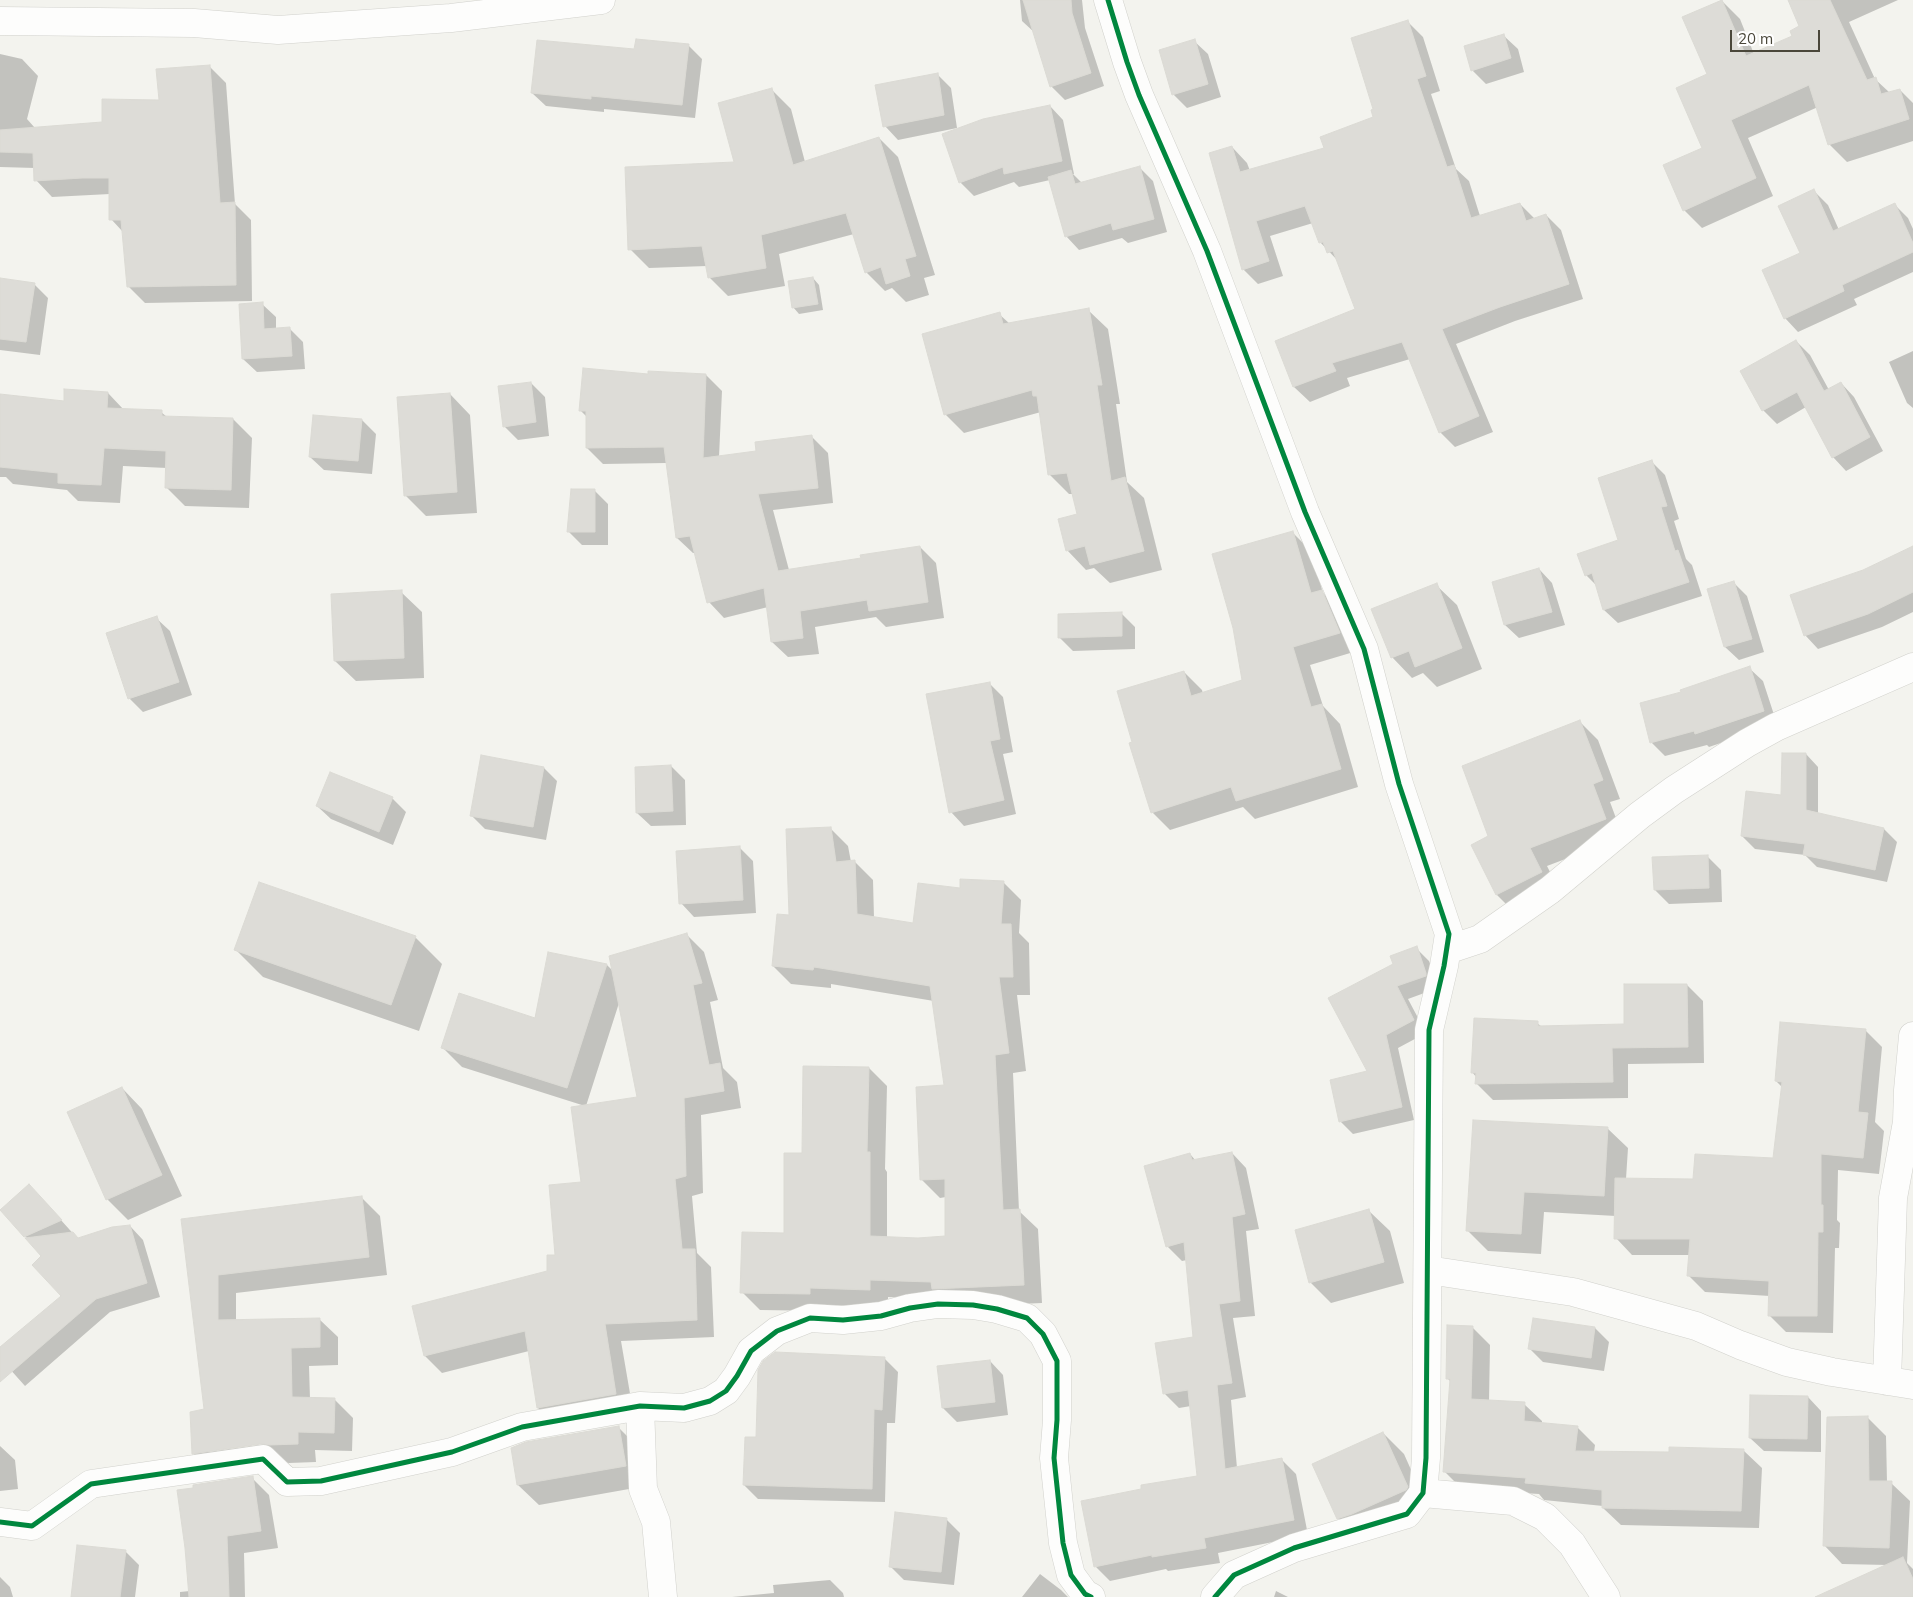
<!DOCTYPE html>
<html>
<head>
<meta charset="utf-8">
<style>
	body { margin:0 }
	#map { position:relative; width:1913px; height:1597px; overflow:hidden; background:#f3f3ee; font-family:Mulish,sans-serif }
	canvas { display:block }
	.scale { position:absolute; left:1730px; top:30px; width:90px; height:22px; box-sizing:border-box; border:2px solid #4a473a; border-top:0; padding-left:6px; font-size:15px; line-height:18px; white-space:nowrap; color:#4a473a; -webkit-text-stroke:4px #fff; paint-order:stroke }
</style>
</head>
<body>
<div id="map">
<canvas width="1913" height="1597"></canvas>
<div class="scale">20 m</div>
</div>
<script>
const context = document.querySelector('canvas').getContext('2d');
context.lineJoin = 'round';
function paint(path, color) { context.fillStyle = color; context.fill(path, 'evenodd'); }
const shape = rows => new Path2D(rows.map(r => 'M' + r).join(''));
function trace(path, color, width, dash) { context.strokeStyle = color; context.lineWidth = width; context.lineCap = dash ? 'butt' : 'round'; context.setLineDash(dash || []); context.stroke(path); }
paint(shape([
	[1020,0,1082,0,1085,28,1104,86,1065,100,1051,86,1035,33,1022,21],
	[1789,0,1898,0,1849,22,1875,79,1890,93,1900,90,1913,103,1913,141,1847,162,1829,144,1818,107,1748,138,1773,196,1702,228,1684,210,1704,148,1708,75,1722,1,1740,19,1754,54,1793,36,1801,27],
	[1408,22,1423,37,1440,91,1431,94,1456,169,1469,181,1480,216,1520,204,1535,219,1546,215,1561,230,1583,299,1515,321,1456,344,1493,432,1455,447,1440,432,1410,359,1347,378,1350,386,1310,402,1294,387,1277,342,1356,310,1339,262,1320,242,1313,223,1270,236,1283,276,1258,284,1243,269,1232,147,1247,163,1250,171,1325,149,1375,118],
	[1504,36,1518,49,1524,72,1486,84,1472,70],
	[1194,41,1208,54,1221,97,1187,108,1173,94],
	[688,45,702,59,695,118,604,109,604,112,546,106,532,93,636,51],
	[0,54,22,59,38,76,27,119,35,128,103,124,160,101,209,66,226,83,235,204,251,220,252,301,145,303,128,286,123,232,111,219,110,194,52,197,36,180,35,168,0,167],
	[937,74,951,88,957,128,898,140,885,126],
	[772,90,791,109,805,162,879,138,898,157,935,275,924,278,929,295,906,302,892,288,885,291,866,272,854,234,779,254,785,286,728,296,709,277,707,266,649,268,630,249,735,163],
	[1050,106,1063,120,1074,174,1073,174,1082,183,1139,167,1153,181,1167,232,1128,243,1122,238,1079,250,1066,236,1050,180,1019,187,1014,182,974,196,960,182],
	[1814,191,1828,205,1839,230,1895,205,1908,218,1913,229,1913,272,1854,299,1857,305,1798,332,1785,318,1801,253],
	[813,278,819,285,823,310,799,314,793,307],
	[0,279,34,284,48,298,40,355,0,350],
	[262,304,276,317,276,329,290,329,303,342,305,369,257,372,243,359],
	[1088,310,1108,329,1120,404,1116,404,1127,482,1144,498,1162,570,1110,583,1094,568,1086,570,1067,550,1078,515,1073,494,1069,494,1050,475,1041,412,964,433,945,414,999,314,1010,324],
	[1796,341,1810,355,1829,390,1841,383,1854,397,1883,451,1846,471,1833,457,1806,407,1777,424,1763,410],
	[1913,351,1913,408,1907,403,1889,362],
	[706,375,722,391,719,457,757,452,812,437,828,453,833,503,773,510,789,570,862,559,920,547,936,563,944,618,886,627,876,617,815,627,819,654,788,657,772,642,768,607,724,618,709,602,696,553,693,553,677,538,667,463,603,464,587,448,587,417,580,410,649,376],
	[531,383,545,397,549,436,518,440,504,426],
	[108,393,124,410,161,412,167,417,233,419,252,438,249,508,185,506,166,487,167,468,123,466,120,503,78,501,67,490,13,484,6,477,0,477,0,400,65,402],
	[450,394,470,415,477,513,426,516,406,496],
	[314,416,362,420,376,434,372,474,324,470,310,457],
	[1652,462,1665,475,1679,519,1674,521,1686,559,1692,565,1702,596,1618,623,1604,610,1597,586,1586,575,1620,541],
	[594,490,608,504,608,545,582,545,569,532],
	[1293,533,1311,551,1323,593,1339,609,1357,651,1310,665,1323,706,1340,724,1358,787,1255,819,1243,807,1170,830,1152,812,1134,742,1184,672,1202,690,1203,694,1243,681],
	[1913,547,1913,612,1882,627,1818,649,1805,635,1864,571],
	[1539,569,1552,583,1565,625,1519,638,1505,625],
	[1733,582,1747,596,1764,652,1739,660,1725,647],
	[1436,585,1457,605,1482,669,1437,687,1423,673,1412,678,1392,657],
	[401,592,422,612,424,678,356,681,335,661],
	[1121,613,1135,627,1135,649,1073,651,1059,637],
	[156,618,170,631,192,695,143,712,129,698],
	[1749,668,1763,681,1777,724,1709,747,1707,745,1665,756,1651,742,1682,693],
	[989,683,1003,697,1013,752,1003,754,1016,814,964,826,951,812],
	[1580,722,1598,740,1620,799,1610,802,1623,837,1547,866,1559,890,1515,913,1497,895,1472,845,1490,836],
	[1806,754,1818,767,1818,814,1884,829,1897,842,1887,882,1817,867,1805,855,1755,849,1742,836,1782,796],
	[671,766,685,780,686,825,651,826,637,813],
	[544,768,557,781,546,840,485,829,472,816],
	[331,773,393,799,406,812,393,845,331,819,317,806],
	[830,828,848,846,851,862,855,862,873,880,874,918,914,924,962,889,1003,882,1021,900,1019,933,1029,943,1030,995,1017,995,1026,1071,1013,1073,1019,1211,1038,1229,1042,1303,951,1307,944,1299,888,1297,888,1308,828,1305,828,1311,760,1310,742,1292,785,1234,803,1154,869,1068,887,1086,885,1169,887,1172,887,1238,918,1240,946,1238,946,1197,940,1198,922,1180,946,1087,934,1001,831,984,831,988,791,984,773,966,790,916],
	[739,847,753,861,756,913,694,917,681,903],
	[1707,856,1721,870,1722,902,1669,904,1655,890],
	[687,935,704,952,718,1000,710,1002,723,1068,737,1082,741,1108,701,1115,703,1193,692,1196,697,1253,711,1267,714,1337,621,1341,633,1411,555,1425,538,1408,529,1351,442,1373,425,1356,549,1272,556,1256,582,1183,585,1106,462,1067,443,1048,535,1019,549,953,607,965,613,971],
	[619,1003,638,1099,586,1106],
	[415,937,442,964,419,1031,263,977,236,950],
	[1416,948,1429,961,1439,986,1438,988,1408,999,1426,1033,1398,1048,1414,1120,1353,1134,1340,1121,1368,1072,1394,964],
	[1687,985,1703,1001,1704,1063,1628,1064,1628,1098,1493,1100,1477,1084,1477,1078,1472,1072,1537,1023,1542,1027,1626,1026],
	[1865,1030,1882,1047,1875,1122,1884,1131,1879,1174,1838,1170,1837,1220,1840,1223,1839,1248,1835,1248,1833,1333,1786,1332,1769,1315,1770,1296,1705,1292,1688,1275,1690,1255,1632,1255,1616,1238,1616,1216,1544,1212,1541,1254,1488,1251,1468,1231,1607,1128,1628,1148,1626,1179,1695,1180,1774,1160,1782,1087,1776,1081],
	[122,1088,142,1109,182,1196,128,1220,107,1199],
	[1232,1153,1246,1168,1259,1229,1246,1231,1255,1316,1233,1318,1246,1397,1231,1400,1237,1468,1282,1460,1296,1474,1308,1535,1218,1553,1220,1563,1168,1571,1166,1569,1110,1581,1096,1567,1199,1477,1191,1406,1179,1408,1165,1394,1194,1338,1187,1260,1182,1261,1167,1246,1190,1154,1196,1161],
	[362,1198,380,1216,387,1275,236,1293,236,1320,319,1319,338,1337,338,1365,309,1366,310,1399,335,1400,353,1418,352,1451,315,1450,316,1462,289,1463,280,1462,211,1472,193,1453,205,1410,182,1220],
	[267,1441,267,1444,209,1452,209,1450],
	[42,1199,78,1239,130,1226,143,1240,160,1297,110,1312,25,1386,0,1358,0,1348,62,1296,43,1256,2,1210],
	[1369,1211,1390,1231,1404,1283,1331,1303,1310,1282],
	[1534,1320,1595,1328,1609,1342,1604,1371,1543,1362,1529,1348],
	[1472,1327,1490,1345,1489,1401,1524,1404,1542,1421,1542,1424,1577,1427,1595,1445,1594,1452,1670,1453,1744,1451,1762,1468,1759,1528,1621,1525,1603,1508,1603,1506,1544,1500,1539,1494,1462,1489,1444,1471,1451,1382,1447,1378],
	[884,1358,898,1372,895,1423,887,1423,885,1502,758,1499,744,1485,757,1438],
	[990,1361,1003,1375,1008,1415,957,1422,943,1408,938,1367],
	[1808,1397,1821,1411,1821,1452,1764,1451,1750,1438],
	[1867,1417,1886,1436,1887,1482,1891,1483,1910,1501,1907,1563,1913,1569,1913,1597,1818,1597,1887,1565,1842,1564,1824,1545],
	[618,1427,639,1448,646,1486,539,1505,518,1485],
	[1383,1433,1404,1454,1428,1508,1359,1539,1338,1518],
	[0,1446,15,1460,18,1489,0,1491],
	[252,1478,269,1495,278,1548,244,1553,245,1597,180,1597,180,1592,190,1591],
	[946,1519,960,1533,954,1585,904,1580,890,1566],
	[125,1551,139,1565,135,1597,72,1597],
	[1040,1574,1061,1590,1068,1597,1022,1597],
	[0,1577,10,1587,13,1597,0,1597],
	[830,1580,843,1593,844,1597,732,1597,774,1593,773,1585],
	[1276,1591,1288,1597,1274,1597]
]), '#0003');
const building = shape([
	[1023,0,1071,0,1072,13,1091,73,1050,87,1023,0],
	[1722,0,1746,56,1792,36,1790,31,1799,26,1788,0,1830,0,1867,80,1876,77,1881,94,1900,89,1909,119,1828,145,1809,85,1731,120,1756,178,1683,211,1663,165,1702,148,1676,88,1707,74,1682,17,1722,0],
	[1408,20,1426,76,1417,79,1447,167,1454,165,1471,218,1520,203,1526,221,1546,214,1569,284,1500,307,1442,329,1479,416,1439,433,1402,342,1332,363,1336,371,1293,387,1275,341,1355,309,1333,251,1327,253,1323,242,1319,243,1305,206,1256,221,1269,261,1242,270,1209,153,1232,146,1240,172,1324,148,1320,137,1373,117,1371,110,1373,109,1351,38,1408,20],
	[1504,34,1511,58,1471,71,1464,46,1504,34],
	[636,39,689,44,682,105,591,96,591,99,531,93,537,40,634,49,636,39],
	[1195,39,1208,84,1172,95,1159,50,1195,39],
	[210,65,220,203,235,202,236,285,127,287,121,220,109,220,109,178,82,178,34,181,33,153,0,152,0,130,102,122,102,99,159,100,156,69,210,65],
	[938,73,944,115,883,127,875,85,938,73],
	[772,88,793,165,879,137,916,256,905,259,910,276,886,284,881,267,865,273,846,213,761,235,766,268,708,278,702,246,628,250,625,167,734,162,718,103,772,88],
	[1050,105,1062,161,1004,174,1003,167,959,183,942,134,983,119,1050,105],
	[1140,166,1154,219,1113,230,1111,223,1065,237,1048,177,1071,170,1075,184,1140,166],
	[1814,189,1833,231,1895,203,1913,243,1913,252,1842,285,1844,291,1784,319,1762,270,1800,253,1778,206,1814,189],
	[813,277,818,304,792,308,788,281,813,277],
	[0,278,35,283,26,342,0,339,0,278],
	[263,302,264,329,290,327,292,356,242,359,239,304,263,302],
	[1089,308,1102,385,1097,385,1111,481,1125,477,1144,551,1090,565,1085,546,1066,551,1058,519,1077,514,1067,473,1048,475,1037,396,1033,396,1032,390,944,415,922,334,1000,312,1003,324,1089,308],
	[1796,340,1824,391,1841,382,1870,437,1832,458,1797,392,1762,411,1740,371,1796,340],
	[583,368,648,374,648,371,706,374,703,458,756,451,755,442,812,435,818,488,758,494,778,571,861,558,860,555,920,546,928,602,869,611,867,600,800,611,803,638,771,642,764,588,707,603,690,536,676,538,664,447,586,448,586,411,579,411,583,368],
	[531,382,536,422,503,427,498,386,531,382],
	[64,389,108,392,107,408,162,410,162,416,233,418,231,490,165,488,166,451,104,448,101,485,58,483,58,473,0,467,0,394,64,401,64,389],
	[450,393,457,492,404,496,397,397,450,393],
	[313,415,362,419,358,461,309,457,313,415],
	[1652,460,1667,506,1661,507,1675,551,1678,550,1689,582,1603,610,1592,573,1585,576,1577,554,1618,540,1598,478,1652,460],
	[571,489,595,489,595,532,567,532,571,489],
	[1293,531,1311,593,1322,590,1340,633,1293,647,1311,707,1322,704,1341,769,1236,801,1231,787,1151,813,1129,743,1132,742,1117,691,1184,671,1191,696,1242,680,1233,628,1212,554,1293,531],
	[1913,546,1913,592,1868,614,1804,636,1790,595,1863,570,1913,546],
	[1539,568,1552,612,1504,625,1492,582,1539,568],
	[1734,581,1752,639,1724,647,1707,589,1734,581],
	[1437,583,1462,648,1415,667,1409,651,1391,658,1371,609,1437,583],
	[402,590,404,658,334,661,331,594,402,590],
	[1122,612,1122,636,1058,638,1058,614,1122,612],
	[157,616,179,682,128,699,106,633,157,616],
	[1750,666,1764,711,1695,734,1694,731,1650,743,1640,703,1681,692,1680,690,1750,666],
	[990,682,1000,739,990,741,1004,800,949,813,926,694,990,682],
	[1580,720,1603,780,1593,784,1606,819,1530,848,1542,872,1496,895,1471,845,1488,836,1462,766,1580,720],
	[1782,753,1806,753,1806,810,1884,828,1875,870,1803,855,1805,844,1741,836,1746,791,1781,795,1782,753],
	[481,755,544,767,533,827,470,816,481,755],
	[671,765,673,811,636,813,635,767,671,765],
	[330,772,393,797,379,832,316,806,330,772],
	[831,827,836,862,855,860,857,914,913,923,918,883,960,888,960,879,1004,881,1001,924,1011,924,1013,977,999,977,1009,1053,995,1055,1003,1210,1020,1209,1024,1285,932,1289,931,1282,870,1280,870,1290,810,1288,810,1294,740,1293,742,1232,784,1233,784,1153,802,1153,803,1066,869,1067,867,1152,870,1152,870,1236,918,1238,945,1236,945,1179,920,1180,916,1087,944,1085,930,986,814,967,813,970,772,966,777,914,789,915,786,829,831,827],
	[740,846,743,900,679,904,676,851,740,846],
	[1708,855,1709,888,1654,890,1652,857,1708,855],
	[259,882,416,936,391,1005,234,950,259,882],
	[687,933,702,983,693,985,709,1065,720,1063,724,1091,684,1098,686,1176,675,1179,682,1249,695,1249,697,1320,605,1324,616,1394,537,1408,525,1331,424,1356,412,1306,547,1271,547,1255,555,1255,549,1185,581,1182,571,1107,637,1097,609,956,687,933],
	[1417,946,1426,973,1426,976,1397,986,1414,1020,1386,1035,1402,1107,1339,1122,1330,1080,1367,1071,1328,998,1393,964,1390,956,1417,946],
	[548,952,607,964,567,1088,441,1048,459,993,535,1018,548,952],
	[1624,984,1687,984,1688,1047,1612,1048,1613,1082,1475,1084,1476,1073,1471,1073,1474,1018,1538,1021,1538,1026,1624,1024,1624,984],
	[1780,1022,1866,1029,1858,1112,1868,1113,1863,1158,1821,1154,1821,1205,1823,1205,1823,1232,1818,1232,1817,1316,1768,1316,1769,1281,1687,1276,1690,1239,1614,1239,1615,1178,1693,1179,1695,1154,1773,1158,1782,1082,1775,1081,1780,1022],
	[122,1087,162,1175,106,1200,67,1112,122,1087],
	[1473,1120,1608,1127,1604,1196,1524,1192,1521,1234,1466,1231,1473,1120],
	[1232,1152,1245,1214,1232,1217,1240,1301,1219,1304,1232,1383,1217,1385,1225,1469,1282,1458,1294,1520,1204,1538,1206,1548,1152,1557,1152,1555,1094,1567,1081,1501,1141,1489,1141,1485,1197,1476,1188,1390,1163,1394,1155,1343,1193,1337,1184,1242,1166,1247,1144,1166,1190,1153,1192,1160,1232,1152],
	[29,1184,62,1220,24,1237,0,1210,29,1184],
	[362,1196,369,1257,218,1275,218,1320,320,1318,320,1347,291,1348,292,1397,335,1398,334,1433,298,1432,298,1444,269,1445,261,1444,192,1454,190,1412,204,1409,181,1219,362,1196],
	[1369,1209,1384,1262,1309,1283,1295,1230,1369,1209],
	[130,1225,147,1283,96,1299,0,1382,0,1347,61,1296,32,1265,41,1256,25,1238,73,1232,78,1238,112,1227,130,1225],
	[1533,1318,1595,1327,1591,1358,1528,1349,1533,1318],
	[1447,1325,1473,1326,1471,1399,1525,1402,1524,1421,1578,1426,1575,1451,1669,1452,1669,1447,1744,1449,1741,1511,1602,1508,1602,1490,1525,1483,1526,1478,1443,1472,1450,1379,1446,1379,1447,1325],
	[775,1352,885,1357,882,1410,874,1409,872,1489,743,1485,745,1437,756,1437,758,1370,763,1361,775,1352],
	[990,1360,995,1402,942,1408,937,1366,990,1360],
	[1750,1395,1808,1396,1807,1439,1749,1438,1750,1395],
	[1868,1416,1869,1481,1892,1481,1889,1548,1823,1546,1827,1417,1868,1416],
	[619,1426,626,1466,517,1485,511,1448,526,1442,619,1426],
	[1383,1432,1408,1487,1406,1490,1352,1514,1337,1519,1312,1464,1383,1432],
	[253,1476,261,1531,227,1536,229,1597,189,1597,185,1548,177,1490,193,1488,193,1485,253,1476],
	[895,1512,947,1518,941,1572,889,1567,895,1512],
	[77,1545,126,1550,120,1597,71,1597,77,1545],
	[1903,1557,1913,1579,1913,1597,1815,1597,1903,1557]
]);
paint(building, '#dddcd7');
trace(building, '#dbdad4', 1);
const minor = shape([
	[1108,0,1127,62,1139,95,1207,251,1305,512,1364,649,1399,784,1449,934,1444,966,1429,1030,1426,1458,1423,1493,1407,1514,1294,1548,1234,1575,1215,1597],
	[0,21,194,23,278,30,451,18,601,0],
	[1447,950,1480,939,1550,890,1640,815,1674,790,1747,743,1776,727,1913,667],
	[1428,1270,1573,1292,1696,1326,1740,1345,1787,1362,1832,1372,1913,1385],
	[1887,1381,1893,1198,1907,1122,1908,1090,1913,1036],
	[640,1406,643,1489,656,1522,663,1597],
	[1423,1493,1513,1501,1545,1517,1572,1544,1606,1597],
	[0,1522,32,1526,91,1484,263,1459,287,1482,321,1481,452,1452,522,1427,640,1406,684,1408,710,1401,726,1391,737,1376,751,1351,777,1331,810,1318,843,1320,881,1316,910,1308,938,1304,973,1305,997,1309,1027,1318,1043,1334,1057,1361,1057,1420,1054,1458,1063,1543,1071,1575,1085,1594,1091,1597]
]);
trace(minor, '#d1d1cc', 29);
trace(minor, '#fdfdfc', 28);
trace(shape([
	[1108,0,1127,62,1139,95,1207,251,1305,512,1364,649,1399,784,1449,934,1444,966,1429,1030,1426,1458,1423,1493,1407,1514,1294,1548,1234,1575,1215,1597],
	[0,1522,32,1526,91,1484,263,1459,287,1482,321,1481,452,1452,522,1427,640,1406,684,1408,710,1401,726,1391,737,1376,751,1351,777,1331,810,1318,843,1320,881,1316,910,1308,938,1304,973,1305,997,1309,1027,1318,1043,1334,1057,1361,1057,1420,1054,1458,1063,1543,1071,1575,1085,1594,1091,1597]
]), '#00873e', 5);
</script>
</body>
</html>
